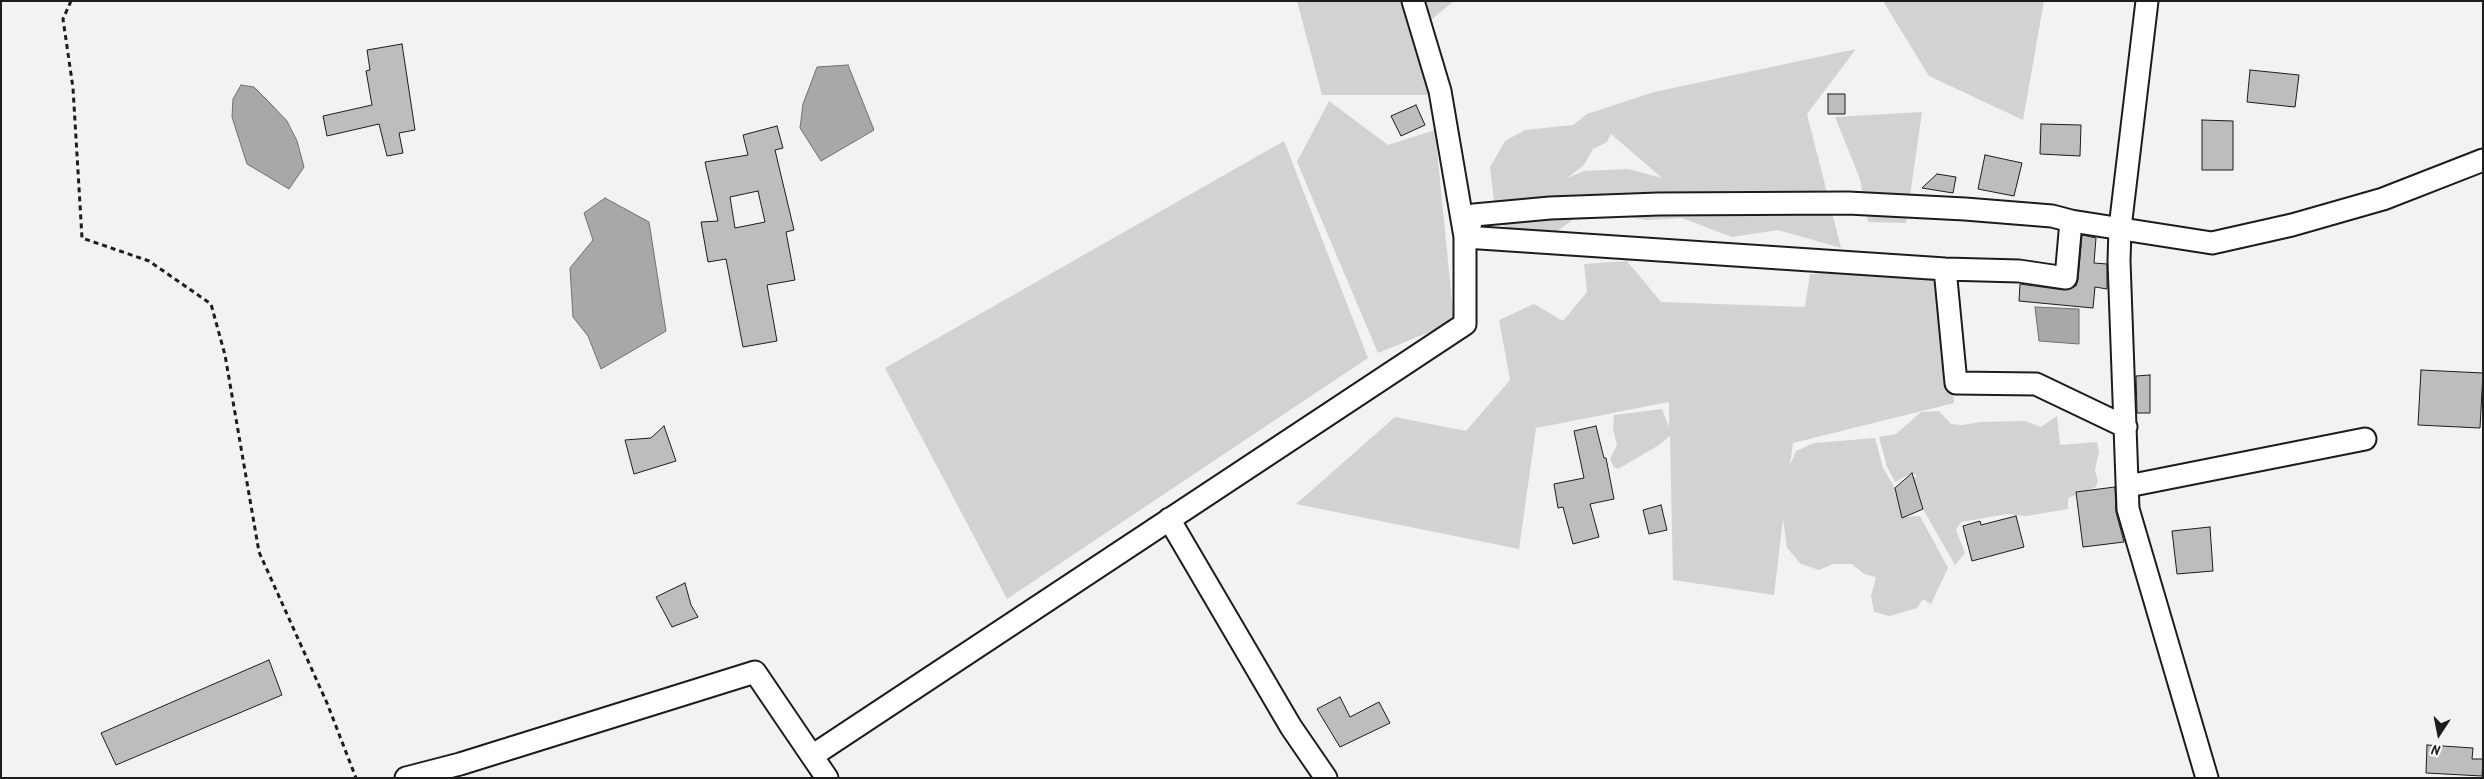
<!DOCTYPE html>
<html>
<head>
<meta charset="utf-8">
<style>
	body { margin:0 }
	#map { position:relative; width:2484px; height:779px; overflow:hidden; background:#f2f2f2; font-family:Kalam,sans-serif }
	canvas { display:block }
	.frame { position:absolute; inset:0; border:2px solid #1c1c1c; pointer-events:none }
	.north { position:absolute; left:2414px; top:709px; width:50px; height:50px; -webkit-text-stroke:4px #fff; paint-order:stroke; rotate:191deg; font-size:14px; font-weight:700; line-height:20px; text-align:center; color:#1c1c1c }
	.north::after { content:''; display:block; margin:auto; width:18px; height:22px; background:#1c1c1c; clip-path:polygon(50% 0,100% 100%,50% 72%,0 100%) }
</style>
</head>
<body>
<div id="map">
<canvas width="2484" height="779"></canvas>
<div class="frame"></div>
<div class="north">N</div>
</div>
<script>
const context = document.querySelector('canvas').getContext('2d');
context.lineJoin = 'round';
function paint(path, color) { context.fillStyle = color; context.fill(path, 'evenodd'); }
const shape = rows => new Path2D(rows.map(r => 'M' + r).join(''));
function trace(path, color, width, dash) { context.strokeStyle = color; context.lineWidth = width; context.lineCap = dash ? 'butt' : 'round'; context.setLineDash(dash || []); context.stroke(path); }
paint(shape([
	[1297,1,1406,1,1435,95,1322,95],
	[1421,1,1454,1,1427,23],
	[1883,1,2044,1,2023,120,1929,76],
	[1856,49,1807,114,1841,248,1778,230,1732,237,1682,218,1646,220,1602,212,1581,214,1553,234,1524,232,1493,223,1495,210,1490,167,1505,141,1525,130,1573,125,1587,114,1654,92],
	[1611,134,1662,178,1628,169,1584,171,1567,178,1584,165,1593,149,1607,142],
	[1329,101,1388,145,1435,130,1454,322,1378,353,1297,162],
	[1922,112,1906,223,1868,222,1860,179,1835,117],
	[1284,141,1368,358,1007,599,885,368],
	[1627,261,1661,302,1805,307,1810,274,1945,269,1954,403,1793,443,1790,465,1796,451,1814,443,1875,438,1883,468,1895,488,1917,476,1912,473,1895,482,1887,467,1879,437,1896,434,1921,412,1939,411,1951,424,1962,425,1981,422,2025,421,2041,427,2057,416,2060,445,2097,442,2099,452,2095,470,2098,481,2096,487,2068,498,2068,509,2027,516,2007,514,1961,522,1956,530,1965,553,1955,565,1923,509,1904,517,1920,516,1948,568,1931,604,1923,599,1917,608,1890,616,1874,612,1871,596,1876,577,1864,574,1852,564,1833,564,1819,570,1801,564,1787,548,1783,519,1774,595,1673,580,1670,436,1659,445,1618,469,1614,467,1610,459,1617,445,1613,429,1614,415,1662,409,1669,427,1669,402,1536,428,1519,549,1296,504,1395,417,1466,431,1510,380,1499,320,1534,304,1563,321,1587,292,1584,264]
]), '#d2d2d2');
const water = shape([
	[848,65,874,130,821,161,800,128,803,104,817,67,848,65],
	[241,85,254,87,270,103,287,121,297,141,304,167,289,189,247,164,232,117,233,99,241,85],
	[605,198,649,222,666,331,601,369,588,336,573,317,570,268,593,240,584,213,605,198],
	[2035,307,2079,309,2079,344,2039,341,2035,307]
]);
paint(water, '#a8a8a8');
trace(water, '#707070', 1);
const building = shape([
	[402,44,415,130,399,133,403,153,387,156,379,124,327,136,323,116,372,105,366,71,370,70,367,50,402,44],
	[2250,70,2299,75,2295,107,2247,102,2250,70],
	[1828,94,1845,94,1845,114,1828,114,1828,94],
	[1416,105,1425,125,1401,136,1391,116,1416,105],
	[2202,120,2233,121,2233,170,2202,170,2202,120],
	[2041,124,2081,125,2080,156,2040,154,2041,124],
	[777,126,783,148,775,150,794,230,786,232,795,280,767,285,777,341,743,347,726,259,708,262,701,222,718,221,705,162,748,155,743,135,777,126],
	[758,191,765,222,735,228,730,197,758,191],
	[1985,155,2022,163,2014,196,1978,189,1985,155],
	[1937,174,1956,177,1953,193,1922,188,1937,174],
	[2082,235,2096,238,2094,263,2107,264,2107,289,2095,287,2093,308,2019,301,2020,284,2064,290,2076,286,2078,279,2082,235],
	[2421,370,2483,373,2480,428,2418,425,2421,370],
	[2150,375,2150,413,2137,413,2136,376,2150,375],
	[664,426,676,461,634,474,625,440,651,438,664,426],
	[1596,426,1604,458,1606,458,1614,499,1590,504,1599,537,1573,544,1563,507,1558,508,1554,484,1584,478,1574,431,1596,426],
	[1912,473,1923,509,1902,518,1895,488,1912,473],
	[2115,487,2116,512,2124,542,2083,547,2076,492,2115,487],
	[1661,505,1667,530,1649,534,1643,510,1661,505],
	[2016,516,2024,547,1972,561,1963,526,1980,521,1981,525,2016,516],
	[2210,527,2213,571,2177,574,2172,531,2210,527],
	[685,583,691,605,698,617,672,627,656,597,685,583],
	[269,660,282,695,116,765,101,733,269,660],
	[1340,697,1350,717,1379,702,1390,723,1340,747,1317,709,1340,697],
	[2427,745,2473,748,2472,759,2483,759,2482,776,2426,773,2427,745]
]);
paint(building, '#bdbdbd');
trace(building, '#1c1c1c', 1);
const street = shape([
	[1413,1,1440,91,1465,237],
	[2147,1,2120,228,2119,261,2128,509,2207,778],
	[1465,237,1474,215,1550,208,1658,204,1848,203,1965,209,2052,216,2071,221],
	[1945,269,1956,383,2036,384,2126,427],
	[2128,486,2365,439],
	[1169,519,1291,727,1326,778],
	[812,756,827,778],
	[406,778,460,764,755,672,812,756,1465,324,1465,237,1945,269,2019,271,2066,278,2071,221,2212,243,2292,225,2383,199,2483,160]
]);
trace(street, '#1c1c1c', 25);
trace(shape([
	[71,1,63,19,73,88,82,238,149,261,211,304,225,355,259,552,327,703,356,778]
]), '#1c1c1c', 3, [5, 4]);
trace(street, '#fff', 21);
</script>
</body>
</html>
